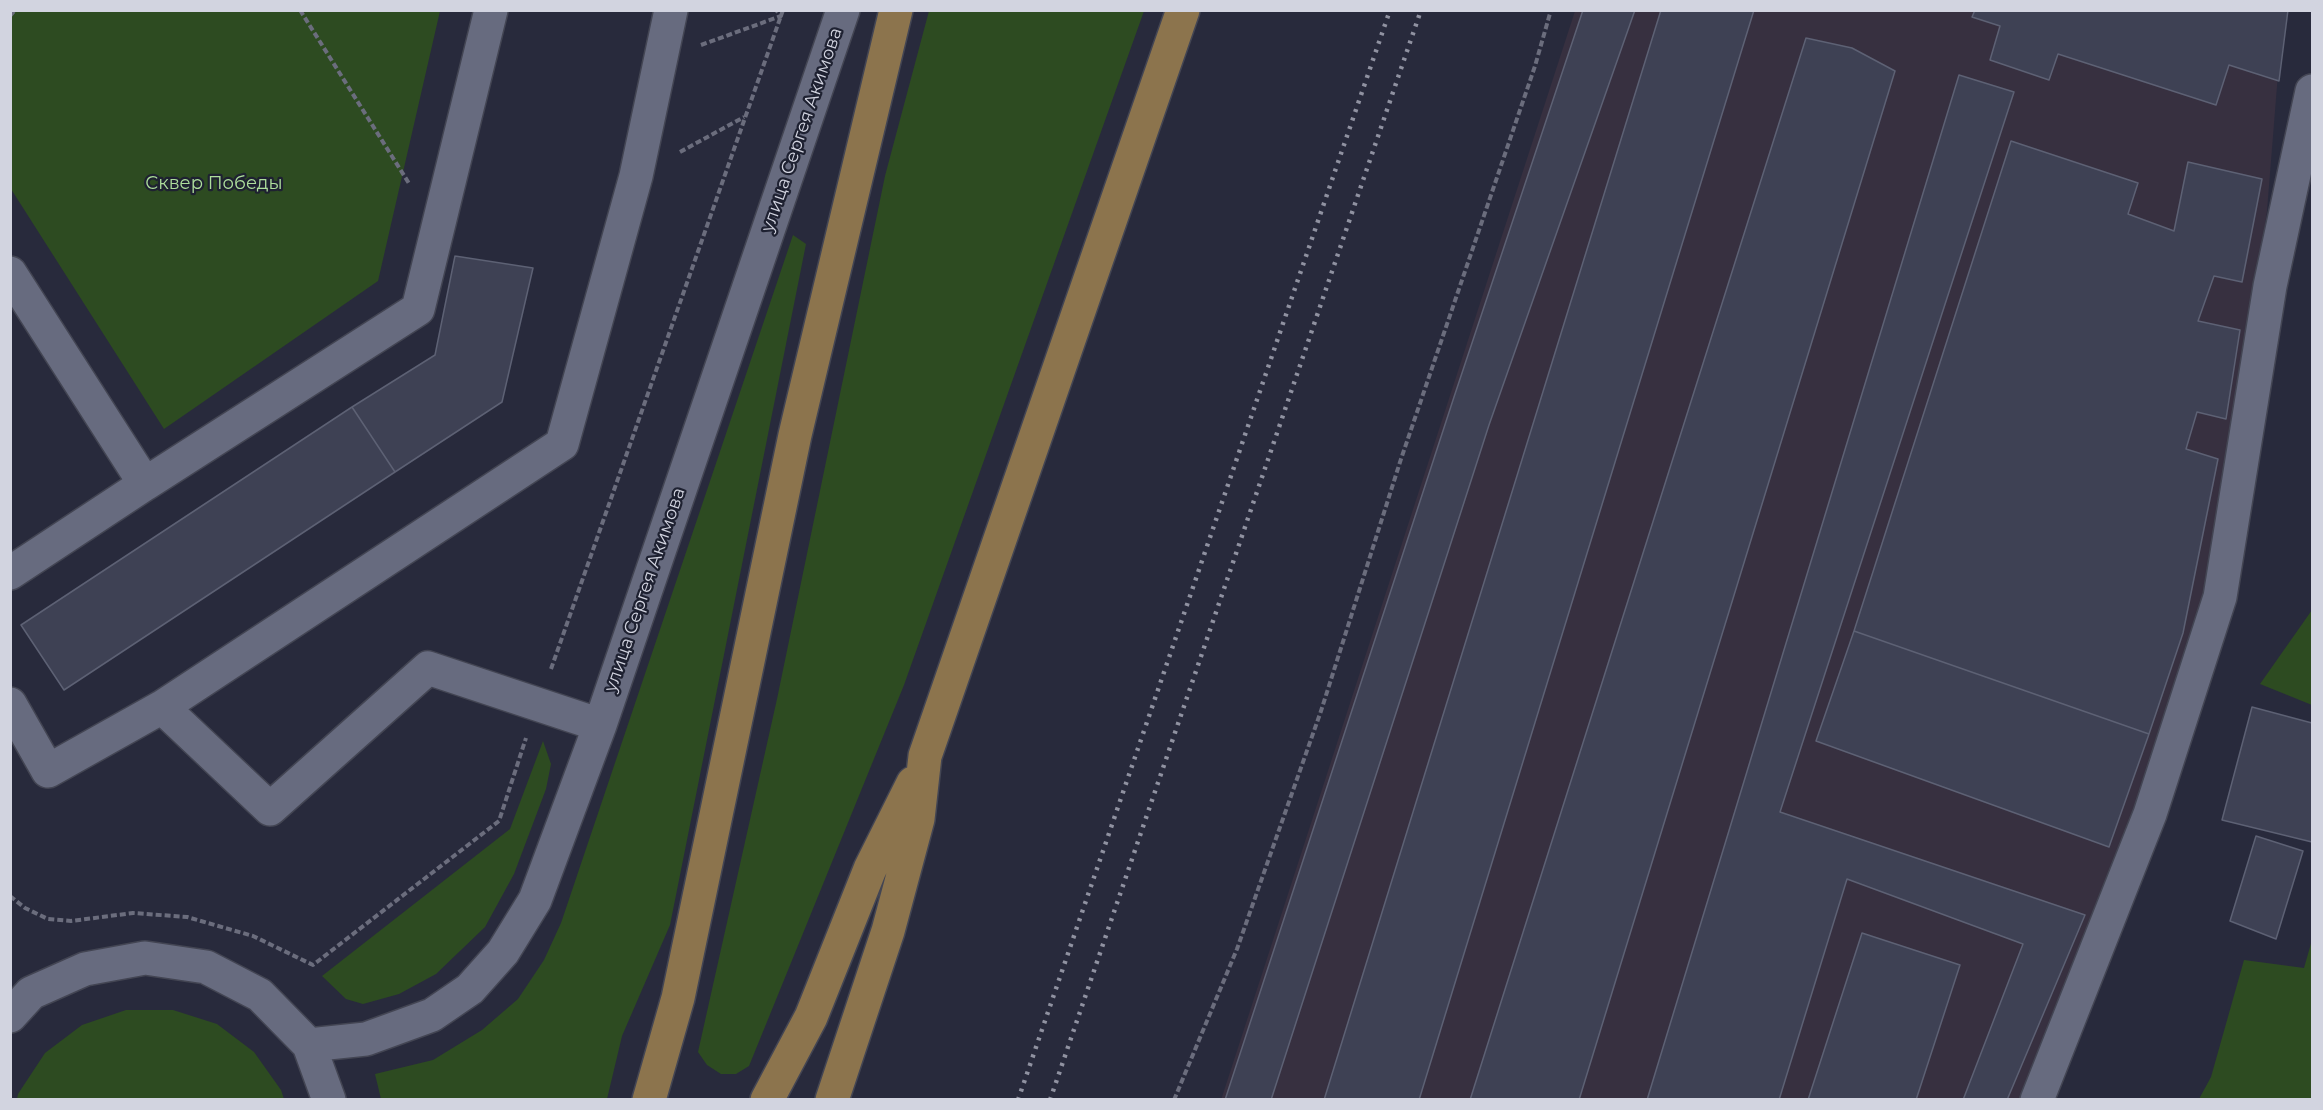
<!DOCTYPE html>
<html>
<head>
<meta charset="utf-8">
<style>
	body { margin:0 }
	#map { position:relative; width:2323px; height:1110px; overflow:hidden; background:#282a3c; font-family:Montserrat,sans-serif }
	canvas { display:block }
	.frame { position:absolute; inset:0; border:12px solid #d2d4e0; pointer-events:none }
</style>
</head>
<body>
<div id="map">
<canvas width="2323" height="1110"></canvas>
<div class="frame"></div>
</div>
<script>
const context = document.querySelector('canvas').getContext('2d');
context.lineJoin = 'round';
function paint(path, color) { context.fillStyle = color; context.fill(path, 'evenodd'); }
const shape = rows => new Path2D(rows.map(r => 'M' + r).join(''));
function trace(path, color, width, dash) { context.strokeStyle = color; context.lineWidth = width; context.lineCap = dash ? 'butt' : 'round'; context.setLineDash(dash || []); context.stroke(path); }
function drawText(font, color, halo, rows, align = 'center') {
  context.font = font + ' Montserrat,sans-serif'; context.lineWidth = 4.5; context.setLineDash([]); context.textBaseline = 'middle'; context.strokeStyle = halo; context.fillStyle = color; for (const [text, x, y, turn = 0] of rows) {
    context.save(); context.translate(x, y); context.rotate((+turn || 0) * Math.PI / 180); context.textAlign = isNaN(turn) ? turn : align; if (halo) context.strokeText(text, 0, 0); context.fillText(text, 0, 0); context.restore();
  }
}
paint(shape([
	[1575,11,2283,11,2267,211,2206,645,2024,1099,1221,1100]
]), '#373040');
paint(shape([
	[11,10,440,11,378,281,164,429,11,189],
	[929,11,1144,11,904,685,749,1066,736,1074,721,1074,707,1065,698,1052,777,699,885,176],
	[793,235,806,244,670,925,622,1036,607,1099,381,1099,375,1074,433,1060,482,1030,518,999,544,960,561,923],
	[2312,610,2312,705,2260,684],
	[543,741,551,764,546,789,514,874,485,927,436,974,399,994,363,1004,346,999,322,976,510,829],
	[2312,940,2312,1099,2199,1099,2211,1077,2244,960,2304,968],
	[126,1010,173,1010,217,1024,254,1052,281,1090,284,1099,17,1099,18,1094,45,1053,82,1025]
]), '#2d4b21');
const building = shape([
	[1583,10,1635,10,1489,425,1271,1100,1225,1100,1454,397,1583,10],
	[1661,10,1754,10,1419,1100,1324,1100,1661,10],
	[1975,10,2288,10,2279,81,2229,65,2216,105,2058,54,2049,80,1990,60,2000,26,1972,17,1975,10],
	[1806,38,1852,48,1895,71,1579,1100,1470,1100,1806,38],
	[1959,75,2014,92,1780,812,2085,915,2007,1100,1963,1100,2023,944,1847,879,1779,1100,1647,1100,1959,75],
	[2011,141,2138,183,2128,214,2174,231,2188,162,2262,179,2242,282,2214,276,2198,321,2240,330,2226,419,2197,412,2186,449,2218,459,2183,633,2149,734,1854,631,2011,141],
	[455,256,533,268,502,402,395,472,352,407,435,355,455,256],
	[352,407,395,472,64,690,21,625,352,407],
	[1854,631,2149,734,2109,847,1816,741,1854,631],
	[2252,707,2312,723,2312,842,2222,820,2252,707],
	[2256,836,2303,851,2276,939,2230,921,2256,836],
	[1862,933,1960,965,1916,1100,1808,1100,1862,933]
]);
paint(building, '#3e4154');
trace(building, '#5d6174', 1.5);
const minor = shape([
	[10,273,145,484,418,309,491,10],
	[10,573,145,484],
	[10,704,48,771,162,707,270,809,428,668,600,725],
	[162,707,562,444,636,176,671,10],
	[10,1016,31,993,85,969,145,958,206,967,260,995,309,1045,329,1100],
	[309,1045,366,1039,432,1015,470,989,503,952,535,900,600,725,843,10],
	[2037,1100,2150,814,2220,597,2270,286,2312,91]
]);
const major = shape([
	[649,1100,678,998,795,435,896,10],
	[767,1100,811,1017,870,869,913,783],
	[832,1100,888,931,918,819,925,756,1183,10]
]);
trace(minor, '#434553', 36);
trace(major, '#434553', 36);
trace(shape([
	[300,10,410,185],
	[10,16,15,10],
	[701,45,781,16,776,10],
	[680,152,744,117],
	[551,669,783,10],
	[10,896,25,908,48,919,71,921,133,913,187,917,253,936,313,965,499,821,526,738],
	[1174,1100,1237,949,1321,711,1401,459,1535,66,1551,10]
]), '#6b6d7d', 4, [6, 3]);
trace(minor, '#676b7f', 33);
trace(major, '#8c744d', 33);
trace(shape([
	[1018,1100,1390,10],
	[1050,1100,1421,10]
]), '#9092a1', 4.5, [3, 6]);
drawText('18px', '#d2d4e0', '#1e2131', [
	["улица Сергея Акимова",802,130,-71],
	["улица Сергея Акимова",645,590,-71]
]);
drawText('18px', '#adde9b', '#1e2131', [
	["Сквер Победы",214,184]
]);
</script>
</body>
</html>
